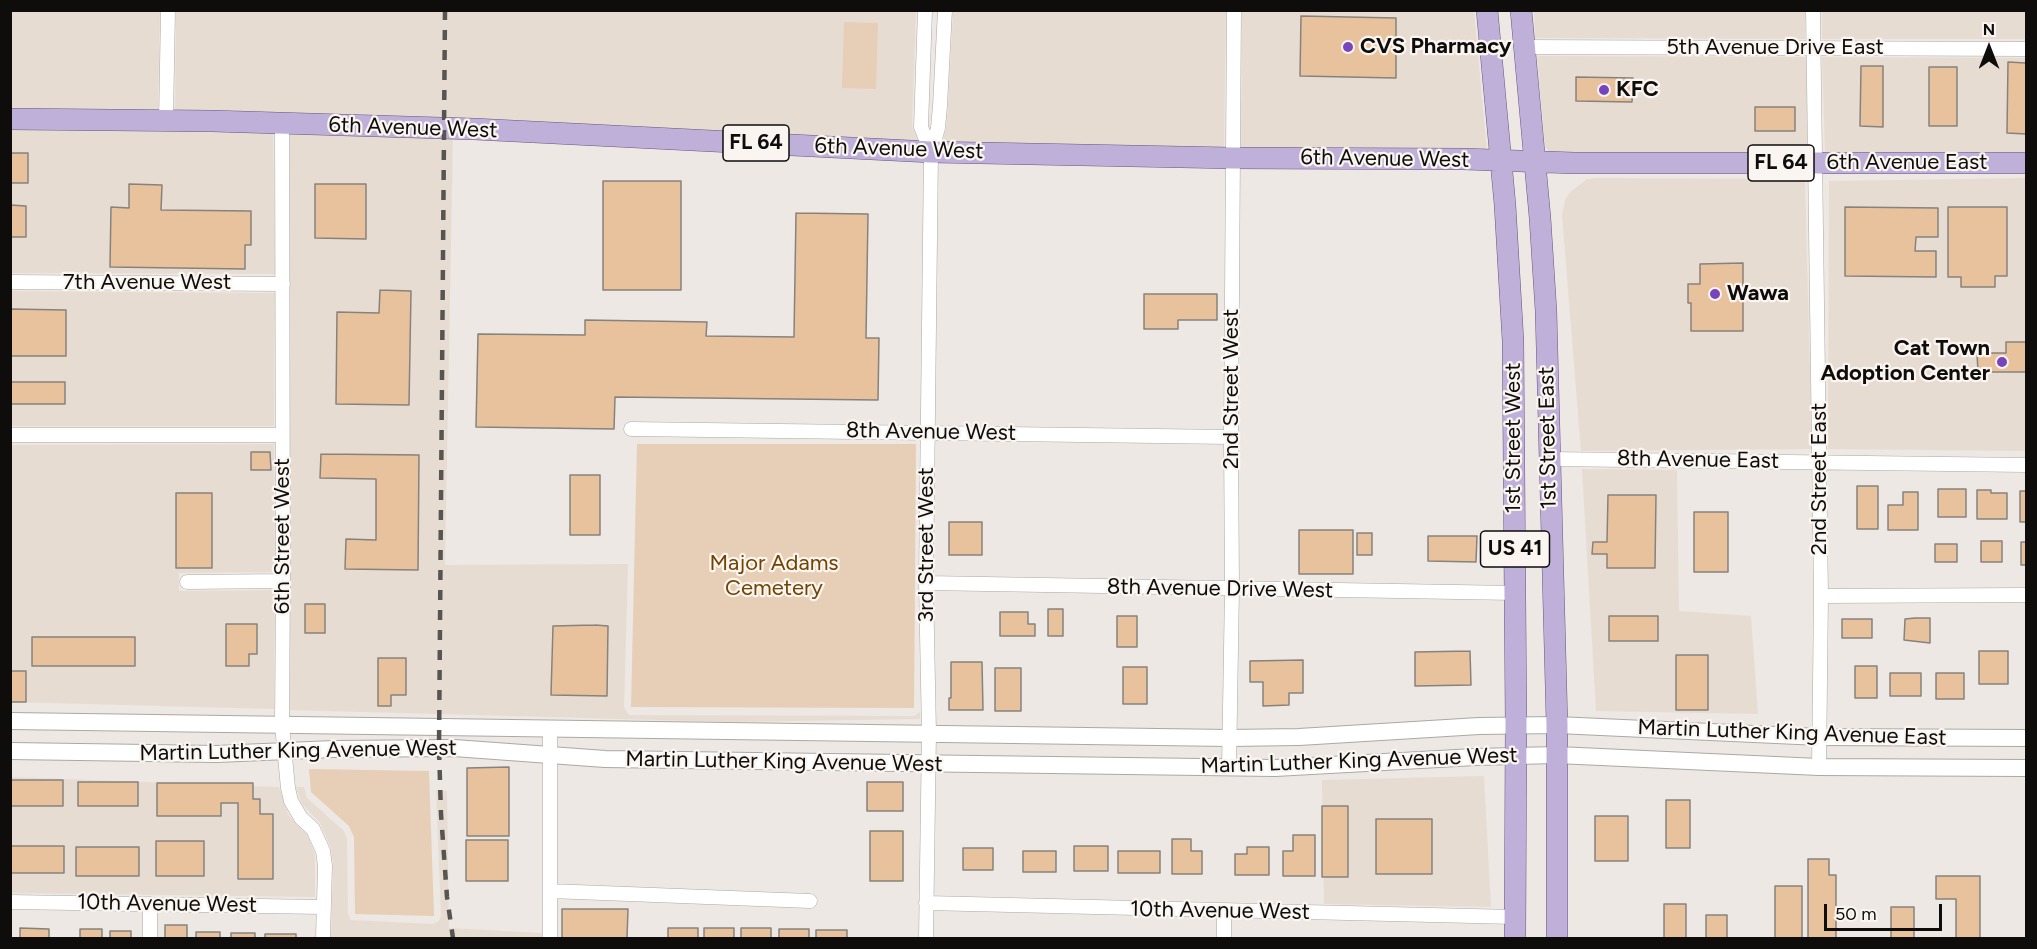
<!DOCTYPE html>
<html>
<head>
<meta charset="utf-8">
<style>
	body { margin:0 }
	#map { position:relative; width:2037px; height:949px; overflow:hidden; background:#ede8e3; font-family:Figtree,sans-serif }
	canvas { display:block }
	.frame { position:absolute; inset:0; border:12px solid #0e0d0b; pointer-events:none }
	.north { position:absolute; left:1959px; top:18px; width:60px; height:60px; -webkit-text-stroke:4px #faf5f0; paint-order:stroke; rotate:0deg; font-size:16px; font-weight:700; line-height:24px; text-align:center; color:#0e0d0b }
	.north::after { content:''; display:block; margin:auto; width:21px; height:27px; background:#0e0d0b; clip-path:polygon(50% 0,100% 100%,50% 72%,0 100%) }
	.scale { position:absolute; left:1824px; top:904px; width:118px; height:27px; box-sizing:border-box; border:3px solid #0e0d0b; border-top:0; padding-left:8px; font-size:18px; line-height:21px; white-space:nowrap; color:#0e0d0b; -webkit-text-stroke:4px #faf5f0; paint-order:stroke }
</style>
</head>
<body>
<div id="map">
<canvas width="2037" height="949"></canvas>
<div class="frame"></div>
<div class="north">N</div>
<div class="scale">50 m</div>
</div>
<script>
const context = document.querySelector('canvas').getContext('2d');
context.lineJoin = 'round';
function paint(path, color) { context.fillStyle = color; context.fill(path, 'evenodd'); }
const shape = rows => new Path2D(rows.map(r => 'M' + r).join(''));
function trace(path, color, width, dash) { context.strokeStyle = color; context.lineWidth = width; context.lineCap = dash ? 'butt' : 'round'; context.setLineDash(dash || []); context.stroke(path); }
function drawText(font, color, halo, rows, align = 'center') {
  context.font = font + ' Figtree,sans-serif'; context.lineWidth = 4.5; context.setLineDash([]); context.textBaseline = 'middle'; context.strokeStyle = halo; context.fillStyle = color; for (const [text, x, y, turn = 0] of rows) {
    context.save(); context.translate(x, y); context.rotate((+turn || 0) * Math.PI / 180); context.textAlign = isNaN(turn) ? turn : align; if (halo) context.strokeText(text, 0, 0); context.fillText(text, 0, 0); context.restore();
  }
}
paint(shape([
	[11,11,160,11,158,111,11,110],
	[176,11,916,11,912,126,918,142,175,112],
	[953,11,1226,11,1224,148,942,143,946,129,948,107],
	[1242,11,1474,11,1487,151,1241,148],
	[1534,11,1805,11,1805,39,1535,38],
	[1822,11,2026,11,2026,39,1822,39],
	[1537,56,1806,57,1808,154,1549,153,1545,145],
	[1822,57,2026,58,2026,154,1825,154],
	[11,128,273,132,275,274,11,273],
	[290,133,453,138,445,565,628,564,624,707,629,715,914,716,920,712,920,719,730,722,290,710],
	[1597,178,1805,179,1812,449,1581,451,1562,215,1565,200,1570,192,1587,179],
	[2026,178,2026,451,1828,449,1829,181],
	[11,291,275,293,274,426,11,426],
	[274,444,275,572,179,573,179,591,275,590,274,709,11,702,11,445],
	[1582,469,1677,470,1679,611,1751,616,1758,714,1596,711],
	[1484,776,1491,907,1324,904,1322,780],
	[11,777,279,787,288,814,295,823,307,834,315,854,315,897,11,893],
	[296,787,304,787,307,798,344,831,347,839,348,914,351,920,433,924,439,921,441,915,436,790,447,791,449,928,542,933,542,938,331,938,333,865,331,848,320,823,302,804]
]), '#e7dcd2');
paint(shape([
	[844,22,878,23,876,89,842,88],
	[637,444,916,444,914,708,631,707],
	[309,769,429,771,434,916,355,914,354,837,349,826,311,792]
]), '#e7ceb6');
const building = shape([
	[1301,16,1396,18,1396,78,1300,76,1301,16],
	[2008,62,2026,63,2026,134,2007,133,2008,62],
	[1861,66,1883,66,1883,127,1860,126,1861,66],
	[1929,67,1957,67,1957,126,1929,126,1929,67],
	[1576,77,1633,78,1632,102,1576,101,1576,77],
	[1755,107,1795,107,1795,131,1755,131,1755,107],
	[10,153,28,153,28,183,10,183,10,153],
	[603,181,681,181,681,290,603,290,603,181],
	[129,184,162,185,161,210,251,211,251,245,245,245,245,269,110,267,111,207,129,208,129,184],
	[315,184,366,184,366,239,315,238,315,184],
	[10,205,26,206,26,237,10,237,10,205],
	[1845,207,1938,208,1938,237,1916,237,1915,251,1936,251,1936,277,1845,276,1845,207],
	[1948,207,2007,207,2007,276,1995,276,1995,287,1961,287,1961,277,1948,277,1948,207],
	[796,213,868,214,866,338,879,338,878,400,615,397,614,429,476,427,478,334,585,335,585,320,707,322,706,336,794,337,796,213],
	[1743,263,1743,331,1691,331,1691,303,1688,303,1688,284,1700,284,1700,264,1743,263],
	[380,290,411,291,409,405,336,404,337,312,379,313,380,290],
	[1144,294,1217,294,1217,320,1178,320,1178,329,1144,329,1144,294],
	[10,309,66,310,66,356,10,356,10,309],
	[2006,342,2026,342,2026,372,1978,372,1977,353,2006,353,2006,342],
	[10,382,65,382,65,404,10,404,10,382],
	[251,452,270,452,271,470,251,470,251,452],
	[321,454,419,455,418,570,345,569,346,539,376,540,376,479,320,478,321,454],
	[570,475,600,475,600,535,570,535,570,475],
	[1857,486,1878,486,1878,529,1857,529,1857,486],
	[1938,489,1966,489,1966,517,1938,517,1938,489],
	[1977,490,1991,490,1991,493,2007,493,2007,519,1977,519,1977,490],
	[2020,491,2026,491,2026,522,2020,522,2020,491],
	[1903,492,1918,492,1918,530,1888,530,1888,505,1903,505,1903,492],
	[176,493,212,493,212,568,176,568,176,493],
	[1608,495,1656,495,1655,568,1607,568,1607,554,1592,554,1593,542,1607,542,1608,495],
	[1694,512,1728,512,1728,572,1694,572,1694,512],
	[949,522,982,522,982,555,949,555,949,522],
	[1299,530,1353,530,1353,574,1299,574,1299,530],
	[1357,533,1372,533,1372,555,1357,555,1357,533],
	[1428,536,1477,536,1476,562,1428,561,1428,536],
	[1981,541,2002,541,2002,562,1981,562,1981,541],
	[2021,542,2026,542,2026,565,2021,565,2021,542],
	[1935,544,1957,544,1957,562,1935,562,1935,544],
	[305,604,325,604,325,633,305,633,305,604],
	[1048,609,1063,609,1063,636,1048,636,1048,609],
	[1000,612,1028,612,1028,624,1035,624,1035,636,1000,636,1000,612],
	[1117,616,1137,616,1137,647,1117,647,1117,616],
	[1609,616,1658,616,1658,641,1609,641,1609,616],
	[1915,618,1930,618,1930,643,1904,640,1905,619,1915,618],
	[1842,619,1872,619,1872,638,1842,638,1842,619],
	[226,624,257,624,257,654,249,654,249,666,226,666,226,624],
	[595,625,608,626,607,696,551,695,553,626,595,625],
	[32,637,135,637,135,666,32,666,32,637],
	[1470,651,1471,685,1415,686,1415,652,1470,651],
	[1979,651,2008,651,2008,684,1979,684,1979,651],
	[1676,655,1708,655,1708,710,1676,710,1676,655],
	[378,658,406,658,406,695,391,695,391,706,378,706,378,658],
	[1303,660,1303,693,1289,693,1289,705,1263,706,1263,682,1250,682,1250,661,1303,660],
	[951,662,982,662,983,710,949,710,949,698,951,698,951,662],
	[1855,666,1877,666,1877,698,1855,698,1855,666],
	[1123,667,1147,667,1147,704,1123,704,1123,667],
	[995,668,1021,668,1021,711,995,711,995,668],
	[10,671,26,671,26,702,10,702,10,671],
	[1890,673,1921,673,1921,696,1890,696,1890,673],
	[1936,673,1964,673,1964,699,1936,699,1936,673],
	[509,767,509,836,467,836,467,768,509,767],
	[10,780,63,780,63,806,10,806,10,780],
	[78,782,138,782,138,806,78,806,78,782],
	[867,782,903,782,903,811,867,811,867,782],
	[157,783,253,783,253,799,260,799,260,814,273,814,273,879,238,879,238,803,221,803,221,816,157,816,157,783],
	[1666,800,1690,800,1690,848,1666,848,1666,800],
	[1322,806,1348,806,1348,877,1322,877,1322,806],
	[1595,816,1628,816,1628,861,1595,861,1595,816],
	[1376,819,1432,819,1432,874,1376,874,1376,819],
	[870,831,903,831,903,881,870,881,870,831],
	[1293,835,1315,835,1315,876,1283,876,1283,851,1293,851,1293,835],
	[1172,839,1191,839,1191,851,1202,851,1202,874,1172,874,1172,839],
	[466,840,508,840,508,881,466,881,466,840],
	[156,841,204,841,204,876,156,876,156,841],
	[10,846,64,846,64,873,10,873,10,846],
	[1074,846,1108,846,1108,871,1074,871,1074,846],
	[76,847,139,847,139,876,76,876,76,847],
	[1247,847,1269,847,1269,875,1235,875,1235,854,1247,854,1247,847],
	[963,848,993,848,993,870,963,870,963,848],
	[1023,851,1056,851,1056,872,1023,872,1023,851],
	[1118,851,1160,851,1160,873,1118,873,1118,851],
	[1808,859,1829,859,1829,875,1836,875,1836,938,1808,938,1808,859],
	[1936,876,1980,876,1980,938,1956,938,1956,899,1936,899,1936,876],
	[1775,886,1802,886,1802,938,1775,938,1775,886],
	[1664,904,1686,904,1686,938,1664,938,1664,904],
	[1891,907,1914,907,1914,938,1891,938,1891,907],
	[562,909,628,909,627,938,562,938,562,909],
	[1706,915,1727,915,1727,938,1706,938,1706,915],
	[165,925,187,925,187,938,165,938,165,925],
	[20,928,49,929,49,938,20,938,20,928],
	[668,928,698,928,698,938,668,938,668,928],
	[704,928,734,928,734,938,704,938,704,928],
	[741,928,771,928,771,938,741,938,741,928],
	[80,929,102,929,102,938,80,938,80,929],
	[779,929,809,929,809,938,779,938,779,929],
	[816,930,847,930,847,938,816,938,816,930],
	[110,931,131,931,131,938,110,938,110,931],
	[196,932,220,932,220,938,196,938,196,932],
	[231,933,255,933,255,938,231,938,231,933],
	[265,934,296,934,296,938,265,938,265,934]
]);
paint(building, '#e8c29d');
trace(building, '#87827e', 1.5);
const minor = shape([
	[925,10,921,127,931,152],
	[1813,10,1821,596,1819,767],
	[1524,47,2026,49],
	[166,121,168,10],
	[282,123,283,581,282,725,288,788,291,801,301,818,313,829,323,851,325,866,323,938],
	[10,282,283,284],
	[631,429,1231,437],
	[10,435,282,435],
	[1548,459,2026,465],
	[187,582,283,581],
	[926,583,1515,593],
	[1821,596,2026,595],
	[550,728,550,938],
	[1229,768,1232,589,1231,437,1234,10],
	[550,891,810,901],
	[10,902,323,907],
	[926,903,1515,917],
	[150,904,150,938],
	[1224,911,1224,938],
	[926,938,929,733,926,583,931,152,938,128,940,106,945,10]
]);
const tertiary = shape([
	[10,721,1229,738,1299,737,1479,726,1557,725,1820,737,2026,738],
	[10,751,217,754,334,749,454,748,605,759,1275,768,1475,757,1557,755,1819,767,2026,768]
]);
const primary = shape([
	[1487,10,1505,205,1513,341,1516,725,1515,938],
	[1521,10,1540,218,1546,311,1557,725,1557,938],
	[10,119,212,121,474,129,931,152,1232,158,1464,159,1574,163,2026,163]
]);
trace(minor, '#ada8a4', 15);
trace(tertiary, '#ada8a4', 18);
trace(primary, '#655580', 22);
trace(minor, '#fff', 14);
trace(tertiary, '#fff', 16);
trace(primary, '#bfb0d9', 21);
trace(shape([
	[445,10,439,748,441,814,447,897,453,938]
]), '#575552', 4.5, [10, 10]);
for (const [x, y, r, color] of [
	[1348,47,6,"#7844bb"],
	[1604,90,6,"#7844bb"],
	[1715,294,6,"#7844bb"],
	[2002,362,6,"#7844bb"]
]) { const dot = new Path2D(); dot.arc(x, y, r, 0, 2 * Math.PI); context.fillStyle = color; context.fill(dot); trace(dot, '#faf5f0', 2); }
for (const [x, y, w] of [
	[756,143,66],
	[1781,163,66],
	[1515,549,69]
]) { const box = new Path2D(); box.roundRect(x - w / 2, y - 18, w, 36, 4.5); context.fillStyle = '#faf5f0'; context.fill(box); trace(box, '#0e0d0b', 1.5); }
drawText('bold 21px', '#0e0d0b', null, [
	["FL 64",756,143],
	["FL 64",1781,163],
	["US 41",1515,549]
]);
drawText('bold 22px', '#0e0d0b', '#faf5f0', [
	["CVS Pharmacy",1360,47],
	["KFC",1616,90],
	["Wawa",1727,294],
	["Cat Town",1990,349,"right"],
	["Adoption Center",1990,374,"right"]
], 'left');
drawText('22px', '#0e0d0b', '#faf5f0', [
	["5th Avenue Drive East",1775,48],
	["6th Avenue West",413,128,2],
	["6th Avenue West",899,149,2],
	["6th Avenue West",1385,159,1],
	["6th Avenue East",1907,163],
	["7th Avenue West",147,283],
	["2nd Street West",1232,389,-90],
	["8th Avenue West",931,432,1],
	["1st Street West",1514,438,-90],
	["1st Street East",1548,438,-91],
	["8th Avenue East",1698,460,1],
	["2nd Street East",1820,479,-90],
	["6th Street West",283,536,-90],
	["3rd Street West",927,545,-90],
	["8th Avenue Drive West",1220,589,1],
	["Martin Luther King Avenue East",1792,733,2],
	["Martin Luther King Avenue West",298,751,-1],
	["Martin Luther King Avenue West",1359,761,-2],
	["Martin Luther King Avenue West",784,762,1],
	["10th Avenue West",167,904,1],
	["10th Avenue West",1220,911,1]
]);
drawText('22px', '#724300', '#faf5f0', [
	["Major Adams",774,564],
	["Cemetery",774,589]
]);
</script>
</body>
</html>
